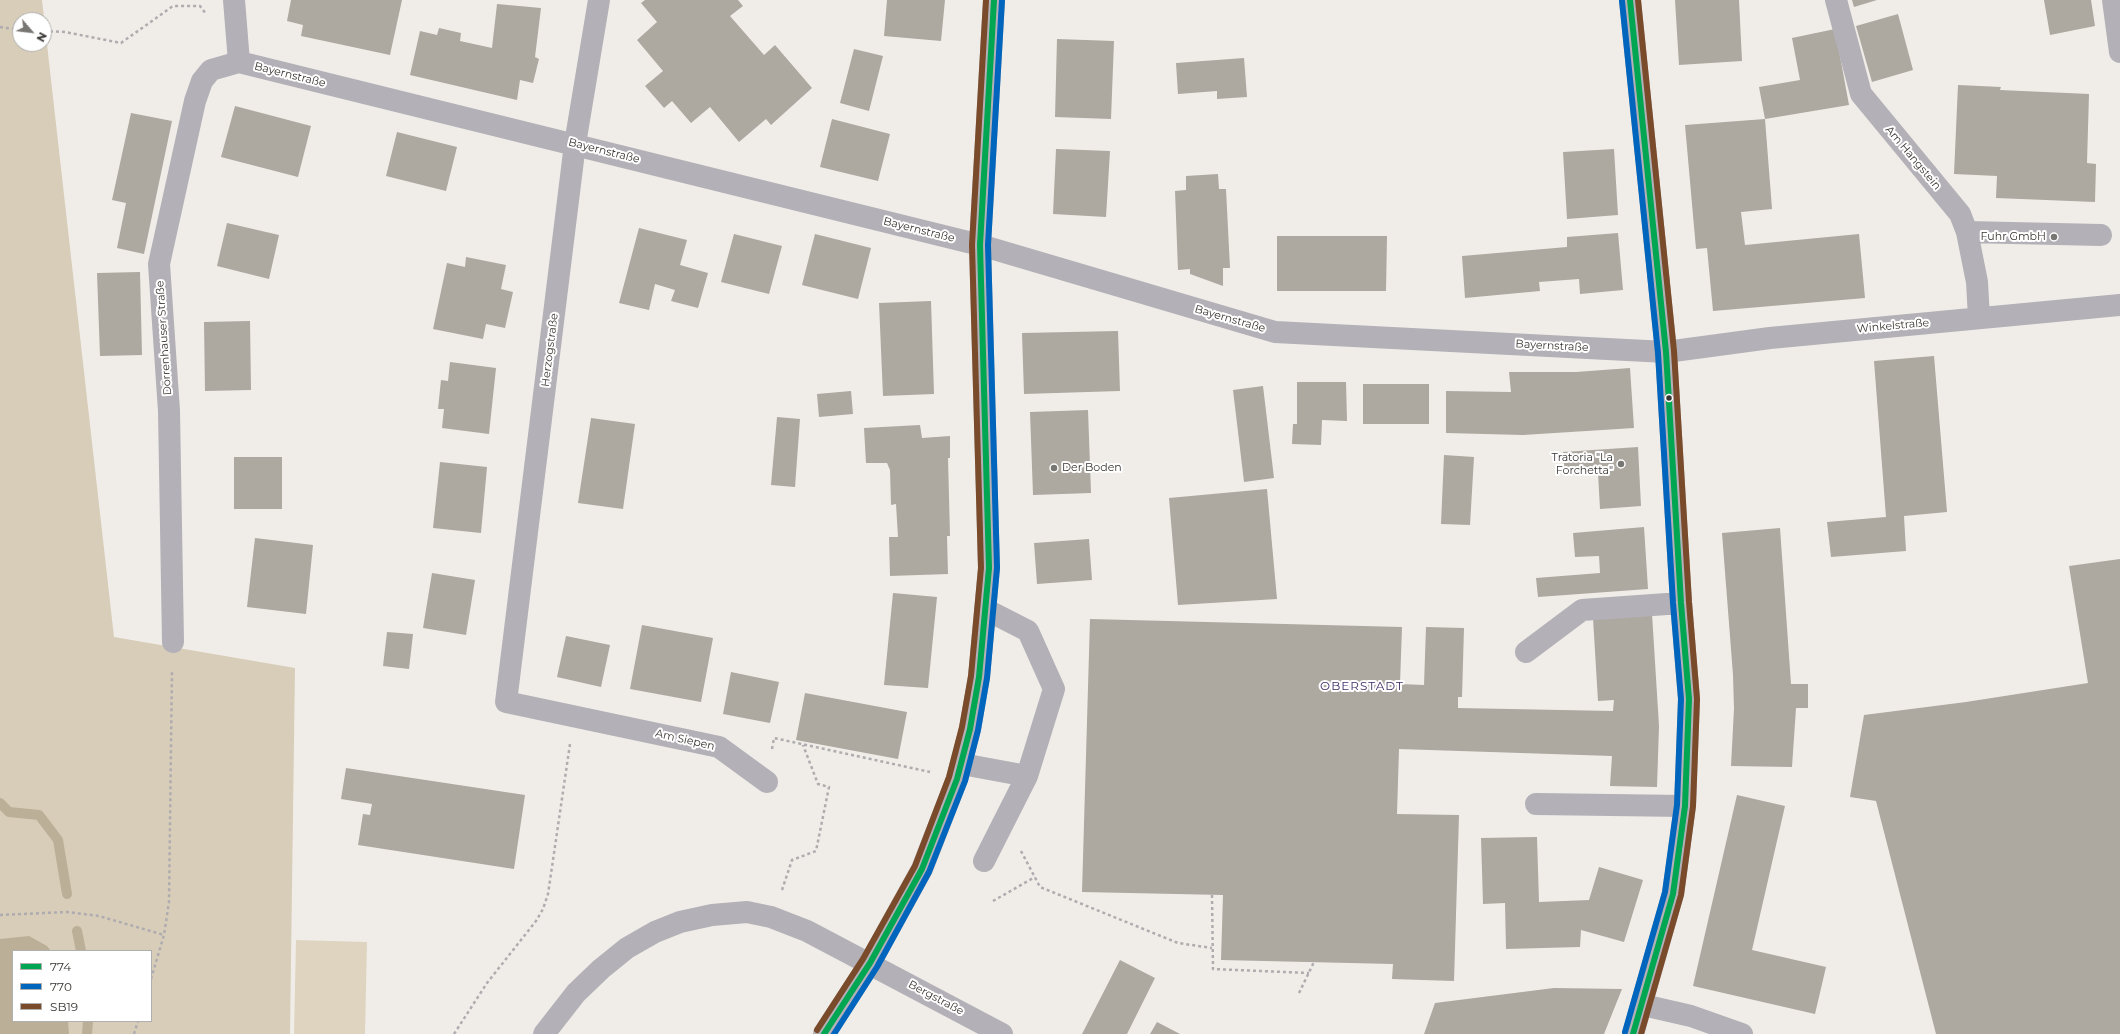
<!DOCTYPE html>
<html>
<head>
<meta charset="utf-8">
<style>
	body { margin:0 }
	#map { position:relative; width:2120px; height:1034px; overflow:hidden; background:#f0ede8; font-family:Montserrat,sans-serif }
	canvas { display:block }
	.legend { position:absolute; left:12px; top:950px; width:140px; height:72px; box-sizing:border-box; background:#fff; border:1px solid #afafad; margin:0; padding:5px 7px; list-style:none; font-size:12px; color:#383632 }
	.legend li { display:flex; align-items:center; gap:8px; height:20px }
	.legend b { width:20px; border:1px solid #afafad }
	.north { position:absolute; left:12px; top:12px; width:40px; height:40px; box-sizing:border-box; background:#fff; border:1px solid #afafad; border-radius:50%; rotate:118deg; font-size:11px; font-weight:700; line-height:16px; text-align:center; color:#383632 }
	.north::after { content:''; display:block; margin:auto; width:14px; height:18px; background:#787672; clip-path:polygon(50% 0,100% 100%,50% 72%,0 100%) }
</style>
</head>
<body>
<div id="map">
<canvas width="2120" height="1034"></canvas>
<ul class="legend">
<li><b style="height:5px;background:#00a651"></b>774</li>
<li><b style="height:5px;background:#0065bd"></b>770</li>
<li><b style="height:5px;background:#7a4b2a"></b>SB19</li>
</ul>
<div class="north">N</div>
</div>
<script>
const context = document.querySelector('canvas').getContext('2d');
context.lineJoin = 'round';
function paint(path, color) { context.fillStyle = color; context.fill(path, 'evenodd'); }
const shape = rows => new Path2D(rows.map(r => 'M' + r).join(''));
function trace(path, color, width, dash) { context.strokeStyle = color; context.lineWidth = width; context.lineCap = dash ? 'butt' : 'round'; context.setLineDash(dash || []); context.stroke(path); }
function drawText(font, color, halo, rows, align = 'center') {
  context.font = font + ' Montserrat,sans-serif'; context.lineWidth = 4; context.setLineDash([]); context.textBaseline = 'middle'; context.strokeStyle = halo; context.fillStyle = color; for (const [text, x, y, turn = 0] of rows) {
    context.save(); context.translate(x, y); context.rotate((+turn || 0) * Math.PI / 180); context.textAlign = isNaN(turn) ? turn : align; if (halo) context.strokeText(text, 0, 0); context.fillText(text, 0, 0); context.restore();
  }
}
paint(shape([
	[296,940,367,942,365,1034,294,1034]
]), '#dfd4c0');
paint(shape([
	[0,0,42,0,114,637,295,668,290,1034,0,1034],
	[20,20,44,20,44,44,20,44],
	[13,951,151,951,151,1021,13,1021]
]), '#d8cdb9');
paint(shape([
	[29,936,47,946,51,951,13,951,13,1021,68,1021,69,1034,0,1034,0,939]
]), '#bcaf98');
trace(shape([
	[0,803,9,812,39,815,58,840,67,894],
	[77,931,81,951],
	[87,1034,88,1021]
]), '#bcaf98', 10);
paint(shape([
	[291,0,402,0,390,55,301,36,303,25,287,21],
	[645,0,738,0,743,6,730,16,764,55,775,45,812,88,771,125,766,119,739,142,710,107,691,123,672,101,664,108,645,86,663,71,637,40,657,22,641,3],
	[887,0,945,0,941,41,884,36],
	[1675,0,1739,0,1742,61,1679,65],
	[1852,0,1877,0,1854,7],
	[2044,0,2091,0,2095,26,2050,35],
	[497,4,541,8,535,57,539,59,533,83,520,80,517,100,410,75,420,31,437,35,439,28,461,33,460,41,492,48],
	[1898,14,1913,70,1872,82,1856,26],
	[1835,29,1849,105,1765,119,1759,87,1800,80,1792,38],
	[1057,39,1114,41,1111,119,1055,117],
	[854,49,883,56,869,111,840,103],
	[1244,58,1247,97,1217,99,1217,91,1178,94,1176,63],
	[1958,85,2001,87,2000,90,2089,94,2087,163,2096,164,2095,202,1996,198,1997,176,1954,174],
	[235,106,311,126,298,177,221,157],
	[131,113,172,121,144,254,117,248,126,203,112,200],
	[832,119,890,134,878,181,820,167],
	[1765,119,1772,209,1741,212,1745,245,1859,234,1865,298,1713,311,1707,248,1696,249,1685,125],
	[397,132,457,147,446,191,386,176],
	[1056,149,1110,151,1106,217,1053,214],
	[1614,149,1618,215,1567,219,1563,152],
	[1218,174,1219,189,1226,189,1230,268,1223,268,1223,286,1190,274,1190,269,1178,270,1175,191,1186,190,1186,176],
	[227,223,279,235,269,279,217,266],
	[639,228,687,240,680,265,708,273,698,308,671,301,675,290,655,284,649,310,619,303],
	[1618,233,1623,290,1580,294,1579,279,1539,282,1540,291,1465,298,1462,256,1567,247,1567,237],
	[734,234,782,246,769,294,721,282],
	[815,234,871,248,858,299,802,285],
	[1277,236,1387,236,1386,291,1277,291],
	[466,257,506,265,501,289,513,292,505,328,486,324,483,339,433,329,447,263,465,267],
	[140,272,142,355,100,356,97,273],
	[931,301,934,394,883,396,879,303],
	[250,321,251,390,205,391,204,322],
	[1118,331,1120,391,1024,394,1022,333],
	[1934,356,1947,512,1904,516,1906,551,1831,557,1827,522,1886,517,1874,361],
	[450,362,496,368,489,434,442,428,444,409,438,409,441,380,448,381],
	[1630,368,1634,428,1523,435,1446,433,1446,391,1511,392,1509,372,1576,372],
	[1297,382,1346,382,1347,421,1322,420,1321,445,1292,444,1293,424,1297,424],
	[1363,384,1429,384,1429,424,1363,424],
	[1263,386,1274,478,1244,482,1233,390],
	[851,391,853,414,819,417,817,394],
	[1088,410,1091,493,1033,495,1030,412],
	[777,417,800,419,795,487,771,485],
	[591,418,635,424,623,509,578,503],
	[920,425,922,438,950,436,950,458,948,458,950,536,947,536,948,574,890,576,889,537,898,537,896,504,891,505,890,470,887,463,866,463,864,428],
	[1638,447,1641,506,1600,509,1598,473,1565,475,1563,452],
	[1444,455,1474,457,1470,525,1441,524],
	[234,457,282,457,282,509,234,509],
	[440,462,487,467,481,533,433,528],
	[1267,489,1277,599,1178,605,1169,498],
	[1644,527,1648,589,1538,597,1536,578,1600,573,1599,556,1575,557,1573,533],
	[1780,528,1791,684,1808,684,1808,708,1796,708,1792,767,1731,766,1734,709,1733,675,1722,533],
	[255,538,313,545,306,614,247,607],
	[1089,539,1092,580,1037,584,1034,543],
	[2120,559,2120,1034,1936,1034,1876,801,1850,797,1864,715,1966,702,2088,683,2069,566],
	[432,573,475,580,466,635,423,628],
	[893,593,937,597,928,688,884,685],
	[1652,614,1659,726,1657,787,1610,786,1612,756,1399,749,1397,814,1459,815,1454,981,1392,979,1393,964,1221,960,1223,895,1082,892,1090,619,1402,627,1400,684,1424,685,1426,627,1464,628,1462,697,1458,697,1458,708,1613,711,1614,700,1598,701,1593,618],
	[642,625,713,638,701,702,630,689],
	[387,632,413,634,409,669,383,666],
	[566,636,610,645,601,687,557,677],
	[731,672,779,682,770,723,723,714],
	[805,693,907,712,898,759,796,740],
	[346,768,525,795,514,869,358,845,363,814,370,815,372,804,341,799],
	[1737,795,1785,806,1752,950,1826,967,1815,1014,1693,986],
	[1537,837,1539,902,1589,900,1599,867,1643,880,1624,942,1581,930,1580,947,1506,949,1505,903,1483,904,1481,838],
	[1120,960,1155,978,1127,1034,1082,1034],
	[1554,988,1622,989,1604,1034,1424,1034,1435,1003],
	[1157,1022,1180,1034,1150,1034]
]), '#ada8a0');
trace(shape([
	[0,27,20,30],
	[44,31,65,32,121,43,173,6,200,6,206,14],
	[772,749,774,738,930,772],
	[1021,851,1040,887,1178,943,1212,948],
	[782,890,792,860,816,851,829,787,818,784,803,745],
	[1212,895,1213,969,1309,973],
	[993,901,1035,877],
	[0,915,67,912,99,916,164,935],
	[151,979,164,935,169,902,172,670],
	[1299,993,1314,962],
	[134,1034,138,1021],
	[454,1034,487,983,536,921,543,909,548,894,570,744]
]), '#afacb0', 2.5, [3, 3]);
trace(shape([
	[234,0,239,62,980,245,1275,332,1666,352,1770,338,2120,305],
	[599,0,575,144,506,702,719,747,767,782],
	[1630,0,1666,352,1681,603,1689,699,1685,806,1673,894,1633,1034],
	[1836,0,1861,94,1960,214,1967,232,1977,282,1979,318],
	[2113,0,2120,52],
	[1967,232,2101,235],
	[173,642,169,411,159,264,195,101,202,81,211,70,239,62],
	[1526,652,1582,610,1681,603],
	[962,764,1027,776,1054,689,1028,631,985,609],
	[1536,804,1685,806],
	[984,861,1027,776],
	[1643,1005,1691,1016,1742,1034],
	[544,1034,576,993,601,969,627,948,655,932,680,922,712,915,747,912,771,917,807,931,1002,1034],
	[824,1034,870,963,922,869,957,779,970,729,979,677,989,568,980,245,994,0]
]), '#b3b0b7', 22);
trace(shape([
	[1630,0,1666,352,1681,603,1689,699,1685,806,1673,894,1633,1034],
	[824,1034,870,963,922,869,957,779,970,729,979,677,989,568,980,245,994,0]
]), '#00a651', 6);
trace(shape([
	[1622,1,1658,353,1673,603,1681,699,1677,805,1665,892,1625,1032],
	[834,1034,877,967,929,872,965,781,978,730,987,678,997,568,988,245,1002,0]
]), '#0065bd', 6);
trace(shape([
	[1638,0,1674,351,1689,602,1697,699,1693,806,1681,895,1641,1034],
	[817,1030,863,959,915,866,949,777,962,727,971,676,981,568,972,245,986,0]
]), '#7a4b2a', 6);
for (const [x, y, r, color] of [
	[2054,237,4,"#787672"],
	[1669,398,3.5,"#383632"],
	[1621,464,4,"#787672"],
	[1054,468,4,"#787672"]
]) { const dot = new Path2D(); dot.arc(x, y, r, 0, 2 * Math.PI); context.fillStyle = color; context.fill(dot); trace(dot, '#fff', 1.5); }
drawText('11px', '#383632', '#fff', [
	["Bayernstraße",290,75,14],
	["Bayernstraße",604,151,14],
	["Am Hangstein",1913,158,50],
	["Bayernstraße",919,230,14],
	["Bayernstraße",1230,319,16],
	["Winkelstraße",1893,326,-5],
	["Dörrenhauser Straße",164,338,-94],
	["Bayernstraße",1552,346,3],
	["Herzogstraße",550,350,-83],
	["Am Siepen",685,740,13],
	["Bergstraße",936,998,28]
]);
drawText('11px', '#383632', '#fff', [
	["Fuhr GmbH",2046,237],
	["Tratoria \"La",1613,458],
	["Forchetta\"",1613,471],
	["Der Boden",1062,468,"left"]
], 'right');
context.letterSpacing = '1px';
drawText('12px', '#402b66', '#fff', [
	["OBERSTADT",1362,686]
]);
context.letterSpacing = '0px';
</script>
</body>
</html>
